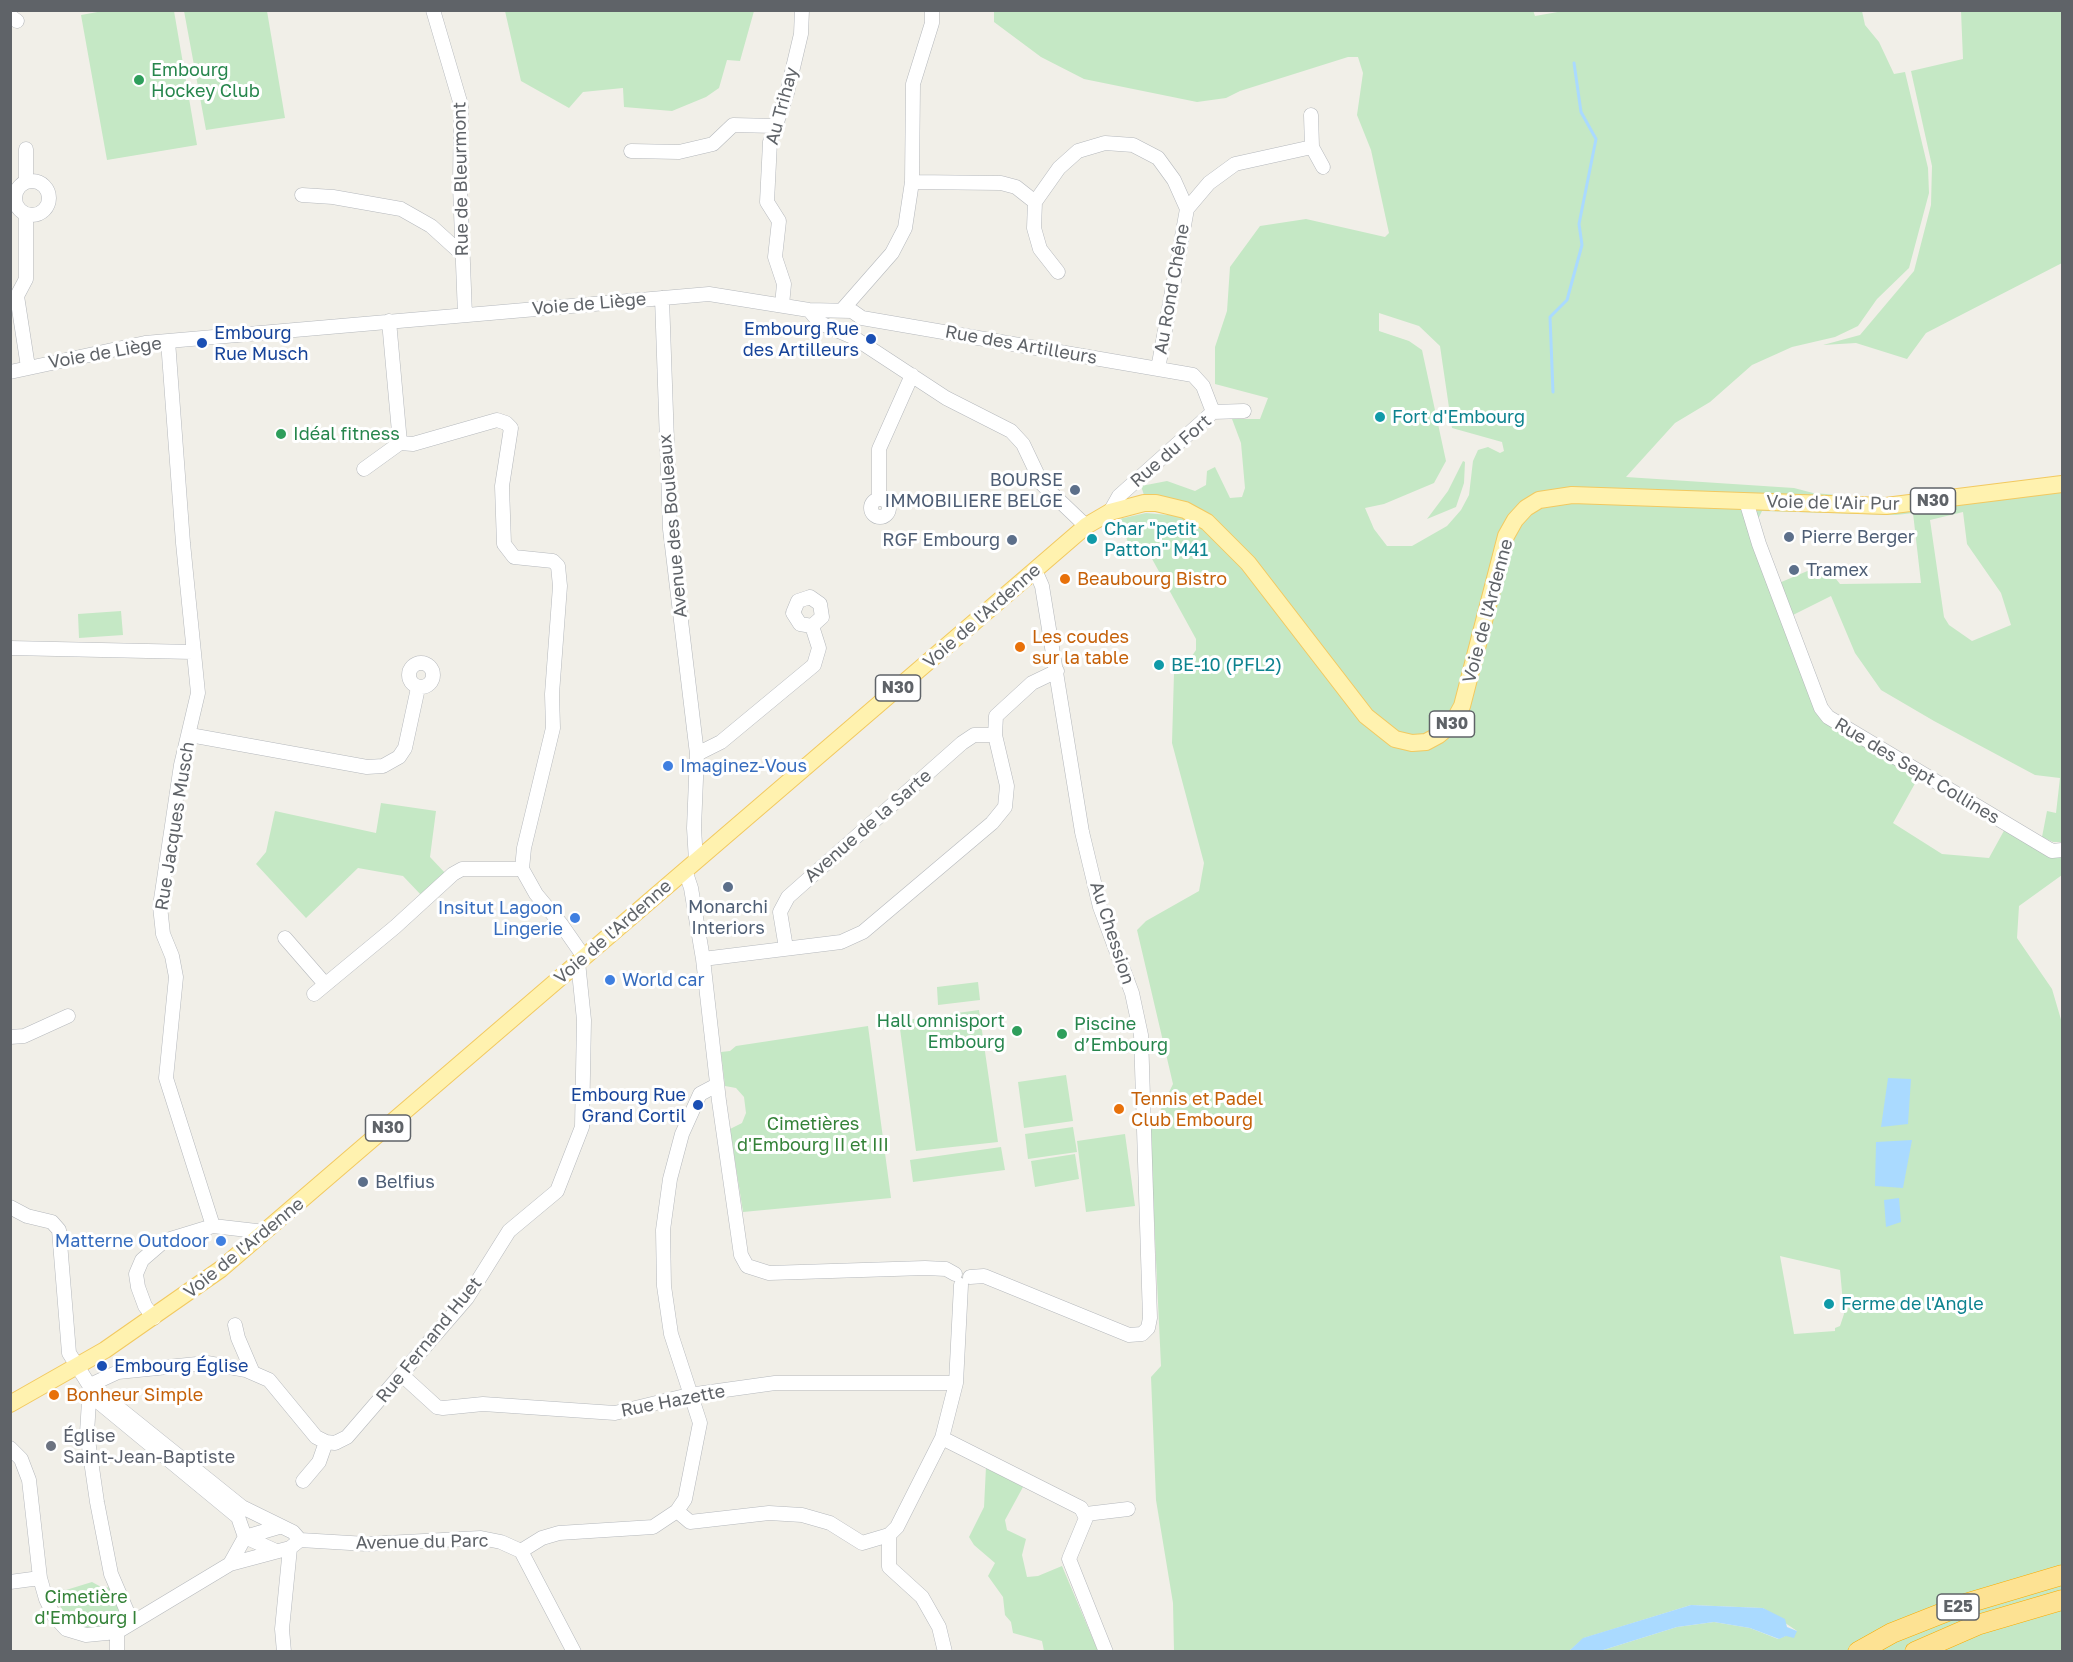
<!DOCTYPE html>
<html>
<head>
<meta charset="utf-8">
<style>
	body { margin:0 }
	#map { position:relative; width:2073px; height:1662px; overflow:hidden; background:#f1efe8; font-family:"Golos Text",sans-serif }
	canvas { display:block }
	.frame { position:absolute; inset:0; border:12px solid #5f6368; pointer-events:none }
</style>
</head>
<body>
<div id="map">
<canvas width="2073" height="1662"></canvas>
<div class="frame"></div>
</div>
<script>
const context = document.querySelector('canvas').getContext('2d');
context.lineJoin = 'round';
function paint(path, color) { context.fillStyle = color; context.fill(path, 'evenodd'); }
const shape = rows => new Path2D(rows.map(r => 'M' + r).join(''));
function trace(path, color, width, dash) { context.strokeStyle = color; context.lineWidth = width; context.lineCap = dash ? 'butt' : 'round'; context.setLineDash(dash || []); context.stroke(path); }
function drawText(font, color, halo, rows, align = 'center') {
  context.font = font + ' "Golos Text",sans-serif'; context.lineWidth = 6; context.setLineDash([]); context.textBaseline = 'middle'; context.strokeStyle = halo; context.fillStyle = color; for (const [text, x, y, turn = 0] of rows) {
    context.save(); context.translate(x, y); context.rotate((+turn || 0) * Math.PI / 180); context.textAlign = isNaN(turn) ? turn : align; if (halo) context.strokeText(text, 0, 0); context.fillText(text, 0, 0); context.restore();
  }
}
paint(shape([
	[994,10,1533,10,1535,16,1569,10,1862,11,1865,25,1879,42,1894,74,1905,72,1928,168,1929,193,1909,268,1877,299,1858,326,1835,337,1792,347,1752,365,1710,402,1675,423,1626,477,1794,488,1813,493,1888,499,2062,488,2062,842,2053,842,2042,837,2047,811,2056,813,2060,778,2035,775,1934,721,1881,690,1855,653,1831,596,1783,620,1818,713,1918,778,1893,823,1942,854,1989,858,2006,827,2062,855,2062,875,2019,906,2017,938,2052,989,2062,1023,2062,1651,1600,1651,1677,1627,1714,1622,1750,1628,1778,1639,1797,1631,1763,1608,1691,1605,1584,1638,1569,1651,1174,1651,1173,1603,1156,1500,1151,1377,1161,1366,1150,1132,1173,1084,1137,930,1146,921,1199,891,1204,863,1172,743,1174,673,1186,665,1196,650,1196,639,1151,557,1133,555,1119,519,1146,513,1169,515,1170,498,1144,495,1141,486,1167,481,1195,491,1206,485,1207,471,1215,467,1230,498,1242,497,1245,488,1241,443,1232,419,1260,419,1268,398,1215,384,1215,347,1227,311,1230,267,1260,226,1306,219,1385,237,1389,233,1371,150,1357,115,1363,73,1358,57,1348,57,1240,91,1226,98,1197,102,1084,79,1041,57,994,22],
	[1379,313,1419,326,1440,346,1452,428,1502,442,1504,451,1500,453,1488,447,1478,450,1473,461,1469,495,1461,510,1447,526,1412,546,1387,546,1374,529,1365,508,1384,504,1434,483,1446,461,1422,350,1409,341,1379,331],
	[1762,511,1896,515,1913,513,1921,583,1840,584,1824,564,1779,583,1756,523],
	[1963,512,1967,544,2001,593,2011,625,1972,641,1949,625,1944,617,1930,520],
	[1780,1256,1840,1270,1844,1314,1840,1326,1835,1328,1835,1331,1794,1334],
	[103,11,174,11,197,145,107,160,81,15],
	[184,11,267,11,285,118,206,130],
	[505,11,505,10,754,11,740,61,727,60,719,88,706,97,672,111,624,107,623,88,583,92,569,108,521,81],
	[1961,11,2062,11,2062,263,1926,333,1907,359,1856,343,1823,345,1860,335,1914,271,1931,205,1932,166,1911,71,1963,59],
	[1463,461,1465,462,1464,483,1456,507,1427,519,1448,491],
	[121,611,123,635,79,638,78,614],
	[381,803,436,811,430,857,446,874,422,896,403,876,358,868,306,918,256,864,266,852,275,811,376,833],
	[978,982,980,1000,938,1005,937,987],
	[979,1010,998,1142,916,1151,899,1021],
	[868,1026,891,1198,743,1212,730,1129,742,1123,746,1113,744,1097,736,1088,725,1086,721,1052,730,1051,736,1046],
	[1066,1075,1073,1121,1024,1128,1018,1082],
	[1073,1127,1077,1152,1028,1159,1025,1134],
	[1125,1134,1135,1206,1086,1212,1077,1141],
	[1001,1147,1005,1170,913,1182,910,1160],
	[1075,1154,1079,1179,1035,1187,1031,1161],
	[986,1467,1023,1487,1005,1520,1007,1530,1026,1539,1022,1555,1027,1577,1038,1576,1062,1566,1098,1651,1044,1651,1042,1641,1013,1633,1011,1622,1005,1615,1003,1597,988,1576,995,1563,974,1545,969,1537,984,1507],
	[92,1582,103,1588,110,1587,121,1612,110,1627,106,1628,104,1625,86,1631,69,1624,52,1589,66,1590]
]), '#c5e8c5');
paint(shape([
	[1888,1078,1911,1079,1908,1124,1881,1127],
	[1912,1140,1903,1188,1875,1186,1876,1142],
	[1899,1198,1901,1222,1886,1227,1884,1200],
	[1691,1605,1763,1608,1785,1619,1787,1627,1797,1631,1794,1638,1786,1636,1779,1639,1750,1628,1714,1622,1677,1627,1600,1651,1569,1651,1583,1638]
]), '#aadaff');
trace(shape([
	[1553,392,1550,317,1567,300,1582,245,1579,224,1596,139,1581,112,1574,63]
]), '#aadaff', 3);
const minor = shape([
	[433,10,461,105,460,186,465,315],
	[10,16,17,21],
	[1311,115,1312,147,1323,167],
	[26,149,26,182],
	[631,151,679,152,713,144,733,125,775,126],
	'15 198a17 17 0 1 1 34 0a17 17 0 1 1-34 0Z',
	[912,182,1001,183,1016,187,1035,202],
	[302,195,333,197,401,209,431,226,463,255],
	[26,214,26,279,17,296,28,367],
	[1058,272,1040,249,1034,228,1035,202,1059,168,1078,151,1105,143,1133,145,1158,158,1174,180,1187,209],
	[662,298,670,529,697,754,694,828,696,861],
	[782,305,784,284,775,257,779,221,767,202,770,142,787,93,801,34,802,10],
	[809,310,820,323,853,337,946,398,1011,431,1023,444,1042,484,1086,526],
	[842,310,892,253,905,228,912,182,913,84,932,23,932,10],
	[168,341,183,543,198,693,181,765,160,906,163,934,172,956,176,977,166,1078,213,1226,265,1232],
	[1158,369,1187,209,1209,183,1235,164,1312,147],
	[10,372,145,343,709,294,809,310,852,311,862,318,1193,375,1203,386,1213,412],
	[400,443,413,444,497,420,506,423,511,428,502,486,504,544,514,557,553,561,558,566,560,586,552,694,553,728,524,848,522,869,536,894,561,924,584,957],
	[364,469,400,443,389,321],
	'871 508a9 9 0 1 1 18 0a9 9 0 1 1-18 0Z',
	[879,499,879,449,912,375],
	[1746,501,1759,544,1821,708,1828,717,2052,851,2062,850],
	[1110,512,1119,496,1213,412,1244,411],
	[810,597,820,604,822,617,812,626,800,624,793,613,798,601,810,597],
	[10,648,193,652],
	'409 675a12 12 0 1 1 24 0a12 12 0 1 1-24 0Z',
	[190,735,367,767,383,766,399,757,405,748,418,688],
	[697,754,721,742,814,665,819,648,812,626],
	[685,870,691,888,703,959,719,1101,741,1255,747,1266,769,1273,925,1268,946,1269,955,1274],
	[285,938,325,984],
	[786,948,780,912,788,897,962,743,974,735,995,735],
	[703,959,841,942,863,932,992,823,1005,807,1007,786,995,735,996,716,1032,683,1057,671],
	[314,994,395,927,453,874,462,869,522,869],
	[10,1037,24,1036,68,1016],
	[10,1207,27,1216,52,1222,59,1230,69,1353,101,1404,238,1517,245,1537,276,1551],
	[970,1277,984,1276,1129,1335,1142,1334,1148,1328,1150,1318,1141,1035,1132,993,1100,907,1082,832,1042,586,1035,570],
	[154,1318,145,1306,138,1287,136,1274,142,1260,164,1241,213,1226],
	[235,1325,238,1338,253,1373],
	[403,1376,437,1407,443,1408,483,1404,615,1413,689,1395,775,1383,956,1383],
	[90,1385,118,1372,207,1363,246,1370,269,1380,316,1437,326,1442,335,1443,347,1437,467,1298,509,1231,557,1191,582,1127,584,1020,578,962],
	[90,1385,87,1433,97,1502,111,1574,132,1623],
	[94,1388,242,1507,293,1532,300,1540],
	[942,1438,1081,1508,1086,1518,1069,1559,1106,1652],
	[10,1448,21,1459,29,1480,40,1578,46,1599,54,1616,66,1629,86,1635,117,1632,230,1564,290,1548,300,1540,367,1544,481,1538,501,1542,521,1551],
	[303,1481,319,1462,326,1442],
	[677,1511,690,1522,769,1513,802,1515,830,1523,862,1543,889,1535,889,1567,922,1597,939,1627,945,1652],
	[1086,1514,1128,1509],
	[889,1535,897,1527,942,1438,956,1383,961,1285],
	[521,1551,542,1538,559,1533,653,1527,677,1511,685,1499,700,1423,671,1334,664,1286,663,1230,670,1179,682,1134,700,1094,717,1085],
	[521,1551,574,1652],
	[230,1564,245,1537,279,1527],
	[10,1582,40,1578],
	[117,1652,117,1632],
	[284,1652,282,1629,290,1548]
]);
const major = shape([
	[10,1404,105,1350,221,1269,1035,570,1086,526,1110,512,1144,503,1156,503,1185,510,1207,522,1248,563,1366,716,1395,739,1412,743,1426,742,1439,735,1452,724,1462,706,1506,536,1515,520,1526,508,1539,500,1572,495,1886,506,2062,484]
]);
const highway = shape([
	[1858,1652,1892,1633,1968,1603,2062,1575],
	[1915,1652,1977,1625,2062,1600]
]);
trace(minor, '#b5b8bc', 15);
trace(major, '#f2c960', 18);
trace(highway, '#f9ab00', 21);
trace(minor, '#fff', 14);
trace(major, '#fff2af', 16);
trace(highway, '#fde293', 20);
for (const [x, y, r, color] of [
	[139,80,6,"#2e9e5b"],
	[871,339,6,"#1a4fb4"],
	[202,343,6,"#1a4fb4"],
	[1380,417,6,"#0f9aa8"],
	[281,434,6,"#2e9e5b"],
	[1075,490,6,"#5c6f8a"],
	[1789,537,6,"#5c6f8a"],
	[1092,539,6,"#0f9aa8"],
	[1012,540,6,"#5c6f8a"],
	[1794,570,6,"#5c6f8a"],
	[1065,579,6,"#e8710a"],
	[1020,647,6,"#e8710a"],
	[1159,665,6,"#0f9aa8"],
	[668,766,6,"#3f7fe0"],
	[728,887,6,"#5c6f8a"],
	[575,918,6,"#3f7fe0"],
	[610,980,6,"#3f7fe0"],
	[1017,1031,6,"#2e9e5b"],
	[1062,1034,6,"#2e9e5b"],
	[698,1105,6,"#1a4fb4"],
	[1119,1109,6,"#e8710a"],
	[363,1182,6,"#5c6f8a"],
	[221,1241,6,"#3f7fe0"],
	[1829,1304,6,"#0f9aa8"],
	[102,1366,6,"#1a4fb4"],
	[54,1395,6,"#e8710a"],
	[51,1446,6,"#6b7280"]
]) { const dot = new Path2D(); dot.arc(x, y, r, 0, 2 * Math.PI); context.fillStyle = color; context.fill(dot); trace(dot, '#fff', 2); }
for (const [x, y, w] of [
	[1933,501,45],
	[898,688,45],
	[1452,724,45],
	[388,1128,45],
	[1958,1607,42]
]) { const box = new Path2D(); box.roundRect(x - w / 2, y - 13, w, 26, 4.5); context.fillStyle = '#fff'; context.fill(box); trace(box, '#5f6368', 1.5); }
drawText('bold 16px', '#5f6368', null, [
	["N30",1933,501],
	["N30",898,688],
	["N30",1452,724],
	["N30",388,1128],
	["E25",1958,1607]
]);
drawText('18px', '#27864d', '#fff', [
	["Embourg",151,70],
	["Hockey Club",151,91],
	["Idéal fitness",293,434],
	["Hall omnisport",1005,1021,"right"],
	["Embourg",1005,1042,"right"],
	["Piscine",1074,1024],
	["d’Embourg",1074,1045]
], 'left');
drawText('18px', '#5f6368', '#fff', [
	["Au Trihay",782,106,-75],
	["Rue de Bleurmont",461,179,-91],
	["Au Rond Chêne",1172,289,-80],
	["Voie de Liège",589,304,-5],
	["Rue des Artilleurs",1021,345,10],
	["Voie de Liège",105,353,-10],
	["Rue du Fort",1171,451,-41],
	["Voie de l'Air Pur",1833,503,1],
	["Avenue des Bouleaux",673,526,-95],
	["Voie de l'Ardenne",1488,611,-75],
	["Voie de l'Ardenne",982,616,-41],
	["Rue des Sept Collines",1917,771,31],
	["Rue Jacques Musch",175,826,-81],
	["Avenue de la Sarte",868,826,-41],
	["Voie de l'Ardenne",613,932,-41],
	["Au Chession",1112,933,72],
	["Voie de l'Ardenne",244,1248,-39],
	["Rue Fernand Huet",429,1340,-51],
	["Rue Hazette",673,1401,-11],
	["Avenue du Parc",422,1542,-1]
]);
drawText('18px', '#164399', '#fff', [
	["Embourg Rue",859,329],
	["des Artilleurs",859,350],
	["Embourg",214,333,"left"],
	["Rue Musch",214,354,"left"],
	["Embourg Rue",686,1095],
	["Grand Cortil",686,1116],
	["Embourg Église",114,1366,"left"]
], 'right');
drawText('18px', '#0d838f', '#fff', [
	["Fort d'Embourg",1392,417],
	["Char \"petit",1104,529],
	["Patton\" M41",1104,550],
	["BE-10 (PFL2)",1171,665],
	["Ferme de l'Angle",1841,1304]
], 'left');
drawText('18px', '#4e5e75', '#fff', [
	["BOURSE",1063,480,"right"],
	["IMMOBILIERE BELGE",1063,501,"right"],
	["Pierre Berger",1801,537],
	["RGF Embourg",1000,540,"right"],
	["Tramex",1806,570],
	["Monarchi",728,907,"center"],
	["Interiors",728,928,"center"],
	["Belfius",375,1182]
], 'left');
drawText('18px', '#c56008', '#fff', [
	["Beaubourg Bistro",1077,579],
	["Les coudes",1032,637],
	["sur la table",1032,658],
	["Tennis et Padel",1131,1099],
	["Club Embourg",1131,1120],
	["Bonheur Simple",66,1395]
], 'left');
drawText('18px', '#366cbe', '#fff', [
	["Imaginez-Vous",680,766],
	["Insitut Lagoon",563,908,"right"],
	["Lingerie",563,929,"right"],
	["World car",622,980],
	["Matterne Outdoor",209,1241,"right"]
], 'left');
drawText('18px', '#348238', '#fff', [
	["Cimetières",813,1124],
	["d'Embourg II et III",813,1145],
	["Cimetière",86,1597],
	["d'Embourg I",86,1618]
]);
drawText('18px', '#5b616d', '#fff', [
	["Église",63,1436],
	["Saint-Jean-Baptiste",63,1457]
], 'left');
</script>
</body>
</html>
